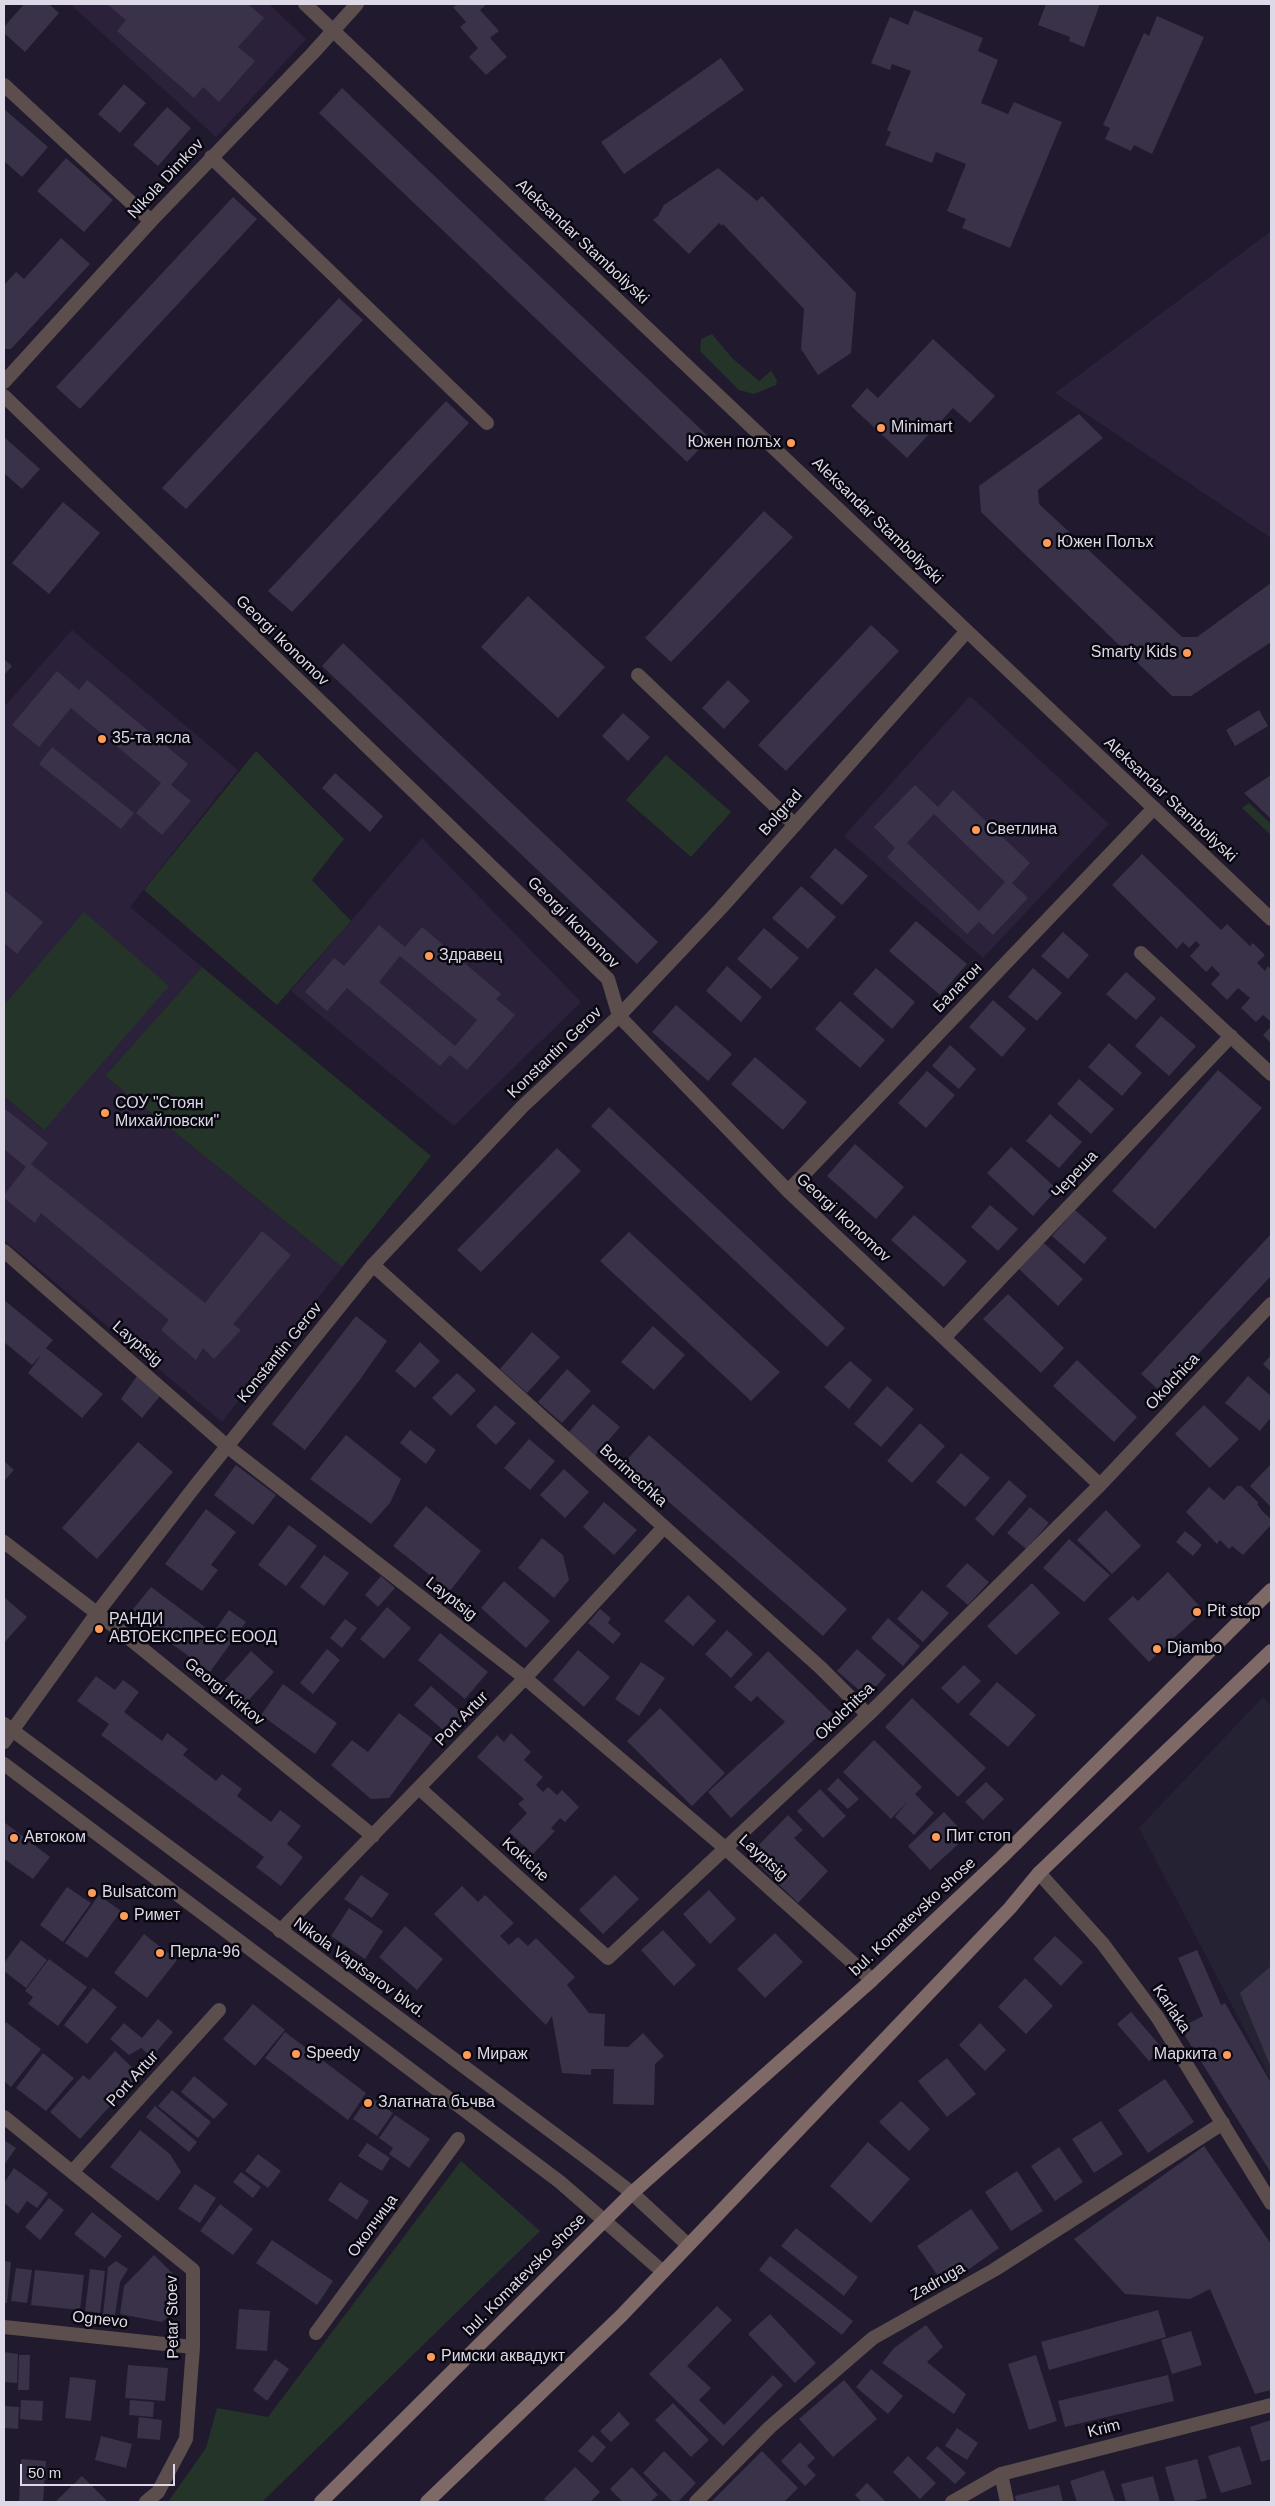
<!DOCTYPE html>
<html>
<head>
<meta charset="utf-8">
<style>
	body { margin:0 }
	#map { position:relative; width:1275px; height:2506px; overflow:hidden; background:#211a2e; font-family:Helvetica,sans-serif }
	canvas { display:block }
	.frame { position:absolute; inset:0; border:5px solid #ddd9e7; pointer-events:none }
	.scale { position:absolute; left:20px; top:2464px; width:155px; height:22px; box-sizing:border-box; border:2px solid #ddd9e7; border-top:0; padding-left:6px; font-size:15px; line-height:18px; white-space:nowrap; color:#ddd9e7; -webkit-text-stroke:4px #09070f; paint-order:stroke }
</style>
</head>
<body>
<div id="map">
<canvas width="1275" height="2506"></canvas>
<div class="frame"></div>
<div class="scale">50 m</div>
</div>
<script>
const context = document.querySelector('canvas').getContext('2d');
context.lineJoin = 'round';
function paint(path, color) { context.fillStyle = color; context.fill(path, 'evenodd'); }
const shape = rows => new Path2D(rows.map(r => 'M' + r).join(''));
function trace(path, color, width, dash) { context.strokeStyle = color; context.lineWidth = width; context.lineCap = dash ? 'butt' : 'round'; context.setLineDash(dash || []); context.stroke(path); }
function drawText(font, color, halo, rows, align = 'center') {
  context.font = font + ' Helvetica,sans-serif'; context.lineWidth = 5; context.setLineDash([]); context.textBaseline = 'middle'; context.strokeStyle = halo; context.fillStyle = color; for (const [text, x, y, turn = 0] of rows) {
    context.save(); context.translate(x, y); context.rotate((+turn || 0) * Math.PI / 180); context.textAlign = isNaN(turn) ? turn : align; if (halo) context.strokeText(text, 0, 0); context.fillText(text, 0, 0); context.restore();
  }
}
paint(shape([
	[1263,1697,1271,1706,1271,2080,1139,1828]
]), '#252333');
paint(shape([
	[70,4,269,4,306,39,216,137],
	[1271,231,1271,538,1055,393],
	[72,630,238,770,130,907,202,967,105,1076,342,1267,222,1422,4,1240,4,1096,43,1130,84,913,4,1005,4,707],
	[970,696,1109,824,983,958,844,836],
	[422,838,581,1002,454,1126,291,991]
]), '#2b213b');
paint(shape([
	[712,334,732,358,759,381,771,371,777,380,776,385,754,394,739,390,700,351,701,339],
	[256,751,344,839,312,880,351,921,277,1005,144,890],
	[666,755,731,812,691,857,626,800],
	[1249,803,1271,824,1271,835,1242,808],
	[84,912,169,986,44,1130,4,1096,4,1005],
	[202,967,431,1156,342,1267,105,1076],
	[461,2161,540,2231,262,2502,168,2502,206,2448,217,2408,268,2417]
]), '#243429');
paint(shape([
	[24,4,49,4,59,13,25,52,4,33,4,27],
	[107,4,248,4,264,18,238,47,255,61,219,102,203,87,194,98,117,31,126,20],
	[458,4,487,4,480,10,499,31,490,38,507,57,486,75,469,57,478,48,460,27,466,22,453,7],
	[1046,4,1100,4,1084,47,1069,41,1070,37,1038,25],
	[914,10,983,38,978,51,998,60,981,103,1008,114,1014,102,1062,122,1010,248,962,228,966,219,947,211,966,164,936,152,932,163,885,145,891,132,887,130,911,71,892,64,890,70,871,63,890,17,908,25],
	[1157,16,1204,37,1152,154,1134,145,1131,151,1105,139,1110,128,1103,125,1144,33,1149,36],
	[721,58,744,90,624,174,601,142],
	[124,84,146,103,120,133,98,114],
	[342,88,710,438,687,462,319,113],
	[167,107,191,128,158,166,133,145],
	[4,109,48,147,22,177,4,161],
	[66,158,113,200,84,232,37,191],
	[718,168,757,201,762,196,856,293,851,353,818,375,801,349,804,309,723,224,722,226,719,223,689,254,653,220,658,216,664,205],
	[233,197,257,219,80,409,56,387],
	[61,238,90,264,11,349,4,349,4,285,16,272,24,279],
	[339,298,363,320,186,509,162,488],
	[933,339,995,396,970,423,953,408,907,458,851,406,867,388,878,398],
	[446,401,469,423,292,612,268,591],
	[1079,414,1103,438,1038,490,1039,504,1182,637,1197,637,1271,583,1271,642,1191,696,1172,696,981,512,979,486],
	[4,437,40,469,22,489,4,473],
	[63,502,100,533,49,594,12,563],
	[764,511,793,537,671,662,645,638],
	[528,596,605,667,558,718,481,647],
	[871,625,899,651,786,771,758,745],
	[343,643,658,942,637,964,322,666],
	[4,659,12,666,4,675],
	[57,671,79,690,87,680,188,764,171,785,191,801,162,835,136,813,161,783,71,708,39,747,12,725],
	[728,680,750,701,724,729,702,708],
	[1259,710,1268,726,1235,746,1226,730],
	[623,713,650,737,628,761,602,736],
	[52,747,134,813,121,829,39,764],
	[335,773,383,816,370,832,322,788],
	[1271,775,1271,819,1244,793],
	[915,785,938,807,953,790,1030,863,1012,883,1028,898,993,935,979,922,967,934,887,857,895,848,874,827],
	[934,814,1005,882,979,911,907,843],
	[835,848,868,876,842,905,810,877],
	[1142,854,1221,930,1227,924,1250,946,1253,943,1265,955,1257,963,1265,971,1268,966,1271,969,1271,1022,1263,1015,1256,1022,1241,1008,1250,998,1238,988,1227,1000,1211,984,1220,974,1212,966,1206,972,1190,956,1200,945,1196,941,1189,948,1183,942,1177,949,1112,885],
	[801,886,836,917,808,949,772,918],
	[4,890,43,922,17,954,4,943],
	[916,921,967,964,940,995,889,951],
	[379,925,405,947,422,927,501,994,496,999,515,1015,467,1070,450,1055,440,1066,347,988,327,1011,305,992,334,958,344,966],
	[400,956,477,1020,455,1046,379,982],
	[764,928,799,958,771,989,737,959],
	[1063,932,1089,955,1068,979,1041,956],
	[727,966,762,997,741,1022,706,991],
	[876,968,915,1002,892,1029,853,994],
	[1033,968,1062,993,1037,1021,1008,997],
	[1126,972,1156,998,1136,1020,1106,994],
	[993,1000,1026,1029,1002,1057,969,1027],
	[840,1001,885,1040,860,1068,815,1029],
	[676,1005,732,1054,708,1081,652,1032],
	[1161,1016,1196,1046,1169,1076,1135,1046],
	[1271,1027,1271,1043,1263,1035],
	[1109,1043,1142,1073,1122,1096,1088,1067],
	[950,1045,976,1069,959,1089,932,1066],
	[755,1057,807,1102,783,1130,731,1084],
	[1218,1070,1262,1108,1155,1229,1112,1191],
	[927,1071,955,1095,926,1128,898,1103],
	[1079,1079,1114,1109,1091,1134,1057,1104],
	[609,1107,845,1328,827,1347,591,1126],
	[4,1108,48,1143,31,1164,205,1303,262,1231,291,1255,233,1324,241,1330,214,1359,203,1348,196,1360,161,1330,169,1320,41,1213,35,1223,4,1198,4,1195,26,1167,4,1149],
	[1050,1114,1082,1142,1059,1168,1026,1141],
	[855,1144,904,1187,876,1219,827,1176],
	[1011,1147,1057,1189,1033,1216,987,1173],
	[557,1148,581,1171,481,1272,457,1250],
	[990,1205,1018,1229,998,1251,971,1227],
	[1075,1210,1107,1238,1084,1264,1052,1236],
	[914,1215,967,1261,944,1287,891,1240],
	[629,1232,780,1372,751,1401,600,1261],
	[1271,1234,1271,1276,1162,1393,1141,1374],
	[1044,1243,1083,1279,1058,1306,1018,1268],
	[1008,1294,1064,1348,1041,1373,983,1319],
	[4,1300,53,1340,46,1348,103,1394,82,1418,28,1373,42,1354,32,1365,4,1342],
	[356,1316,387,1341,359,1381,305,1450,272,1424],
	[653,1326,685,1355,654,1390,621,1362],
	[532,1332,560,1357,527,1393,500,1369],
	[420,1342,440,1361,415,1388,395,1371],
	[1271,1355,1271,1372,1263,1364],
	[1077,1360,1137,1417,1114,1442,1053,1386],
	[850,1361,872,1380,849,1409,824,1387],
	[567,1369,591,1391,562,1423,538,1402],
	[457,1373,476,1390,451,1416,432,1398],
	[137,1376,160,1396,142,1418,121,1399],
	[1248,1376,1271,1396,1271,1417,1260,1431,1225,1403],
	[887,1386,914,1409,881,1447,854,1424],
	[593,1404,620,1427,595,1456,569,1432],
	[495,1405,516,1423,496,1445,476,1426],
	[1204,1405,1239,1439,1210,1468,1175,1434],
	[920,1423,945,1446,912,1483,887,1461],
	[410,1430,436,1450,426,1464,400,1443],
	[346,1435,401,1479,390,1503,371,1524,310,1479],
	[649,1435,847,1609,823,1636,624,1463],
	[529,1439,555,1461,530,1490,504,1468],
	[138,1442,173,1472,97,1559,62,1528],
	[961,1453,990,1478,965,1507,936,1482],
	[4,1461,14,1470,4,1481],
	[1271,1464,1271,1507,1250,1486],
	[236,1465,276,1495,253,1525,214,1495],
	[564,1469,589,1492,565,1518,540,1495],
	[1009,1480,1027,1496,993,1536,975,1519],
	[1237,1486,1241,1486,1259,1503,1257,1504,1263,1512,1271,1519,1271,1525,1243,1555,1232,1546,1229,1549,1220,1540,1217,1544,1186,1512,1209,1487,1224,1500],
	[604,1502,637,1530,614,1555,583,1527],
	[426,1506,481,1551,450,1591,393,1546],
	[1030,1507,1049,1523,1026,1549,1007,1533],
	[206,1509,236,1532,211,1565,218,1570,202,1591,165,1564],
	[1106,1510,1141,1546,1112,1574,1077,1540],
	[289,1525,317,1546,286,1586,258,1565],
	[1185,1531,1202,1545,1193,1556,1176,1542],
	[542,1538,563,1555,569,1580,554,1598,518,1568],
	[1069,1539,1110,1575,1084,1602,1043,1568],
	[324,1555,349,1573,324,1606,300,1587],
	[967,1563,989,1582,968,1605,946,1586],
	[1168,1572,1204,1611,1174,1638,1169,1633,1174,1639,1149,1662,1108,1619,1133,1596,1138,1601],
	[381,1576,395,1588,378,1607,365,1595],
	[504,1581,550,1621,526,1648,481,1608],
	[1032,1583,1060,1613,1016,1655,987,1626],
	[151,1587,213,1633,229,1610,246,1622,210,1672,130,1613],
	[922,1590,949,1613,923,1642,897,1619],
	[688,1595,716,1621,693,1646,664,1621],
	[4,1597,27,1617,4,1643],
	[387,1607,411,1628,384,1659,360,1639],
	[600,1609,611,1618,608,1623,621,1634,613,1644,588,1623],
	[888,1618,920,1646,903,1666,871,1638],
	[345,1619,357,1628,342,1648,330,1638],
	[727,1630,753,1654,731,1678,705,1654],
	[440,1633,488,1672,465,1699,418,1660],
	[327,1649,340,1660,313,1694,300,1683],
	[857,1649,886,1675,867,1697,837,1671],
	[578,1650,610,1677,584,1707,553,1680],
	[251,1651,274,1672,247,1702,224,1681],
	[768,1651,837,1718,731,1818,708,1792,785,1722,757,1696,751,1702,734,1687],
	[641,1662,665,1678,639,1716,615,1699],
	[964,1665,981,1681,958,1704,941,1688],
	[96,1676,115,1690,123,1680,139,1692,124,1712,162,1741,167,1733,188,1749,183,1755,216,1781,222,1774,242,1789,237,1796,271,1822,280,1810,301,1826,287,1844,303,1857,281,1886,256,1867,264,1857,101,1735,109,1724,77,1701],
	[997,1682,1036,1715,1008,1747,969,1714],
	[283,1684,337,1723,315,1754,261,1715],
	[431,1686,465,1716,449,1735,414,1705],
	[912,1698,986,1768,958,1797,885,1727],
	[660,1708,725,1773,692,1806,627,1741],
	[399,1713,433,1739,389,1798,371,1799,331,1765,352,1740,368,1752],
	[511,1733,531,1752,524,1760,543,1777,536,1785,543,1792,548,1787,557,1795,562,1790,579,1807,565,1822,560,1818,551,1828,555,1831,533,1854,509,1832,527,1813,518,1804,524,1799,477,1757,497,1735,504,1742],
	[874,1740,922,1787,915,1794,934,1813,914,1835,895,1817,908,1801,891,1819,843,1772],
	[838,1778,859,1799,848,1809,827,1789],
	[986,1782,1004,1799,983,1820,965,1802],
	[820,1789,846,1816,823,1838,797,1811],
	[944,1812,967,1836,930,1870,908,1846],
	[788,1815,803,1830,794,1838,828,1871,798,1903,749,1855],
	[4,1822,50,1857,33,1879,4,1859],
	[361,1875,389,1894,372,1918,344,1899],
	[615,1875,639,1899,603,1934,579,1910],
	[462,1886,478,1902,485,1895,514,1923,500,1936,509,1945,518,1937,528,1946,536,1938,575,1977,567,1985,589,2013,605,2014,604,2046,628,2047,643,2033,664,2056,655,2064,654,2105,613,2104,614,2069,591,2069,591,2075,562,2073,552,2016,546,2025,434,1914],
	[67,1887,91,1903,63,1942,40,1925],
	[709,1890,736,1919,710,1944,683,1914],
	[99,1895,121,1911,87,1958,65,1943],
	[349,1908,383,1931,365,1959,331,1936],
	[405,1926,443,1959,417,1990,379,1957],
	[663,1930,696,1965,674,1986,641,1950],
	[775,1933,803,1962,765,1998,737,1969],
	[144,1934,177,1960,147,1998,114,1973],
	[1055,1936,1083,1962,1061,1986,1033,1959],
	[21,1940,47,1960,26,1988,4,1971,4,1963],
	[1197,1950,1221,2005,1225,2003,1271,2083,1271,2173,1180,2028,1203,2016,1178,1958],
	[49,1959,87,1987,58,2026,28,2004,33,1997,25,1991],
	[1271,1966,1271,2068,1240,1993],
	[1025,1978,1053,2006,1026,2034,998,2007],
	[93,1988,117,2007,87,2044,64,2025],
	[253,2004,285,2030,255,2066,223,2039],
	[1131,2012,1163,2049,1149,2061,1117,2024],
	[158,2019,173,2032,152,2057,141,2048,129,2055,110,2039,124,2023,142,2038],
	[6,2022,41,2049,11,2087,4,2081,4,2026],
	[980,2023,1006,2050,985,2071,959,2045],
	[285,2032,366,2093,348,2120,265,2058],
	[115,2051,139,2074,80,2139,50,2112,83,2075,89,2080],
	[43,2053,74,2078,46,2111,16,2088],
	[947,2058,976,2094,947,2117,918,2081],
	[194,2076,228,2104,214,2119,181,2092],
	[1165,2079,1194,2122,1148,2153,1118,2110],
	[172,2090,211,2122,198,2138,158,2106],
	[369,2096,393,2113,377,2136,353,2119],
	[901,2101,930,2129,909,2151,879,2122],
	[155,2106,197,2142,189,2152,146,2117],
	[395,2115,430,2139,409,2168,389,2154,393,2148,379,2138],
	[1101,2121,1123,2154,1094,2173,1072,2139],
	[140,2130,170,2154,181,2172,158,2201,110,2167],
	[4,2140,16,2148,4,2165],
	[868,2142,910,2179,871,2223,830,2186],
	[367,2143,390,2158,382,2171,358,2156],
	[1204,2146,1271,2244,1271,2390,1255,2394,1210,2289,1190,2299,1125,2294,1074,2239],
	[1059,2147,1083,2182,1055,2201,1031,2166],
	[258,2154,281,2171,268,2188,245,2171],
	[14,2168,48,2193,37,2208,27,2201,18,2214,4,2203,4,2183],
	[1017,2171,1043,2211,1011,2231,985,2192],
	[241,2172,261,2187,253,2198,233,2182],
	[340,2182,369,2201,357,2220,328,2200],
	[195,2184,216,2198,200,2223,178,2209],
	[49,2198,64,2210,40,2240,25,2227],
	[220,2204,253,2229,233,2255,200,2231],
	[971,2209,999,2248,945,2286,917,2246],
	[92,2212,122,2236,105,2258,74,2234],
	[796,2228,858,2277,844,2296,781,2246],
	[272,2240,333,2281,317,2305,256,2263],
	[154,2255,177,2278,175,2311,162,2322,120,2314,124,2286],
	[770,2256,853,2321,842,2335,759,2270],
	[4,2261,11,2262,7,2303,4,2303],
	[116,2261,128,2269,120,2282,115,2315,103,2315,108,2267],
	[16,2268,32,2270,27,2303,11,2301],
	[90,2269,105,2271,100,2313,85,2311],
	[35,2270,84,2275,80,2310,31,2305],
	[717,2306,732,2320,687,2366,711,2388,699,2400,724,2425,773,2375,783,2385,723,2446,649,2374],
	[239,2309,270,2311,267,2351,236,2349],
	[1158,2310,1166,2337,1049,2370,1041,2342],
	[770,2314,816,2363,795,2383,748,2334],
	[926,2325,943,2347,927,2362,966,2394,954,2414,882,2363,894,2348],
	[1191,2331,1202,2365,1172,2374,1161,2340],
	[4,2352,18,2354,17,2383,4,2382],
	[19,2355,30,2355,29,2390,18,2390],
	[1036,2355,1057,2421,1029,2430,1008,2364],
	[275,2359,289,2369,267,2401,253,2390],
	[128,2365,168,2368,165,2401,125,2398],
	[871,2369,903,2396,888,2414,856,2387],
	[1168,2375,1174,2401,1065,2427,1058,2401],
	[70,2377,96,2380,91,2421,65,2418],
	[844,2380,877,2419,833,2457,799,2419],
	[21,2400,43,2401,42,2421,20,2419],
	[130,2400,154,2402,153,2417,129,2415],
	[673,2403,709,2440,691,2457,655,2420],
	[4,2406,19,2407,18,2429,4,2428],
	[619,2412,630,2424,611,2442,600,2431],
	[139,2417,162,2420,160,2440,137,2438],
	[1271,2420,1271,2459,1261,2462,1250,2427],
	[957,2428,978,2443,967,2460,945,2446],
	[593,2435,606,2447,592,2463,578,2451],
	[101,2436,132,2444,126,2468,95,2460],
	[800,2442,815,2458,807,2466,816,2475,805,2486,781,2461],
	[937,2446,966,2473,955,2484,926,2458],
	[1240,2446,1252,2484,1221,2493,1208,2456],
	[664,2451,696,2483,678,2502,673,2502,643,2473],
	[762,2451,798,2488,784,2502,711,2502],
	[908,2456,936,2483,920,2499,893,2472],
	[21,2459,46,2461,43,2502,19,2502],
	[1197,2459,1207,2498,1190,2502,1175,2502,1165,2467],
	[575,2467,600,2492,590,2502,547,2502,544,2499],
	[632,2467,658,2495,650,2502,623,2502,610,2489],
	[1104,2470,1115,2502,1077,2502,1070,2481],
	[82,2476,108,2502,55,2502],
	[1153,2476,1160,2502,1126,2502,1121,2484],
	[867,2483,886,2502,862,2502,855,2495],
	[1059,2485,1063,2502,1016,2502,1015,2496]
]), '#393248');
trace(shape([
	[316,2333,458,2139]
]), '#5b4e4d', 14);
trace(shape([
	[4,85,151,221],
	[211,157,487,423],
	[4,382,151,221,313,53,357,4],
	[4,396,608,979,619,1016,788,1191,1100,1485],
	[638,675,795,825],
	[1141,953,1271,1074],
	[788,1191,1154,808],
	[4,1251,228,1447,525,1678,725,1848,872,1980],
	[373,1265,821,1668,868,1715],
	[944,1338,1231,1036],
	[4,1542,119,1630,373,1836],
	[419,1788,608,1958,868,1715,1100,1485,1271,1304],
	[1039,1873,1103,1944,1158,2018,1271,2203],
	[280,1931,525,1678,664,1527],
	[4,2117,193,2270,193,2347,186,2439,158,2492,146,2502],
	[73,2171,219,2010],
	[4,2327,193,2347],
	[1001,2474,1007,2502],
	[696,2502,770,2427,873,2338,994,2270,1223,2123],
	[952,2502,1001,2474,1271,2405]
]), '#5b4e4d', 14);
trace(shape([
	[305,4,1271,919],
	[4,1724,584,2156,632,2193,688,2245],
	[4,1742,97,1613,196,1485,373,1265,522,1107,619,1016,721,908,967,631],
	[4,1764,560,2182,663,2272]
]), '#5b4e4d', 14);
trace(shape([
	[321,2502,632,2193,872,1980,1001,1858,1271,1590],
	[427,2502,621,2316,1010,1908,1039,1873,1271,1651]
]), '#7e6967', 14);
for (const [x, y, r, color] of [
	[881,428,5,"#fe9b58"],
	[791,443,5,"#fe9b58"],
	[1047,543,5,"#fe9b58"],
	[1187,653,5,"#fe9b58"],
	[102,739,5,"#fe9b58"],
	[976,830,5,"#fe9b58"],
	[429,956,5,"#fe9b58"],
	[105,1113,5,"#fe9b58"],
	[1197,1612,5,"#fe9b58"],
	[99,1629,5,"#fe9b58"],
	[1157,1649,5,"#fe9b58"],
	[936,1837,5,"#fe9b58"],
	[14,1838,5,"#fe9b58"],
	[92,1893,5,"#fe9b58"],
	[124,1916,5,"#fe9b58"],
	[160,1953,5,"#fe9b58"],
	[296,2054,5,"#fe9b58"],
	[467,2055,5,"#fe9b58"],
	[1227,2055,5,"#fe9b58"],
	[368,2103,5,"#fe9b58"],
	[431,2357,5,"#fe9b58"]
]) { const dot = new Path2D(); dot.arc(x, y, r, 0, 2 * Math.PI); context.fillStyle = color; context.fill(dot); trace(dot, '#09070f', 2); }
drawText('16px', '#ddd9e7', '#09070f', [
	["Nikola Dimkov",166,179,-47],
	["Aleksandar Stamboliyski",582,242,43],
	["Aleksandar Stamboliyski",877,521,44],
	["Georgi Ikonomov",282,641,44],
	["Aleksandar Stamboliyski",1170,800,43],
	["Bolgrad",781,813,-48],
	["Georgi Ikonomov",573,923,45],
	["Балатон",958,988,-46],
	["Konstantin Gerov",555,1053,-44],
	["Череша",1075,1175,-47],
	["Georgi Ikonomov",843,1218,43],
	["Layptsig",137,1344,41],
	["Konstantin Gerov",280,1353,-51],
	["Okolchica",1173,1382,-47],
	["Borimechka",633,1476,42],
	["Layptsig",451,1599,38],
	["Georgi Kirkov",224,1692,39],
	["Okolchitsa",845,1712,-44],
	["Port Artur",462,1719,-46],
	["Layptsig",763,1858,42],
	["Kokiche",525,1860,42],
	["bul. Komatevsko shose",913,1917,-43],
	["Nikola Vaptsarov blvd.",359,1968,36],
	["Karlaka",1171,2009,56],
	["Port Artur",133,2079,-48],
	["Околчица",373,2226,-54],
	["bul. Komatevsko shose",525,2275,-45],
	["Zadruga",938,2282,-30],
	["Petar Stoev",173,2317,-91],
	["Ognevo",100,2320,6],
	["Krim",1104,2429,-14]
]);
drawText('16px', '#ddd9e7', '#09070f', [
	["Minimart",891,428],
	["Южен полъх",781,443,"right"],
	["Южен Полъх",1057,543],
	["Smarty Kids",1177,653,"right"],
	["35-та ясла",112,739],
	["Светлина",986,830],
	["Здравец",439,956],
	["СОУ \"Стоян",115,1104],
	["Михайловски\"",115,1122],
	["Pit stop",1207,1612],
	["РАНДИ",109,1620],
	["АВТОЕКСПРЕС ЕООД",109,1638],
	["Djambo",1167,1649],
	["Пит стоп",946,1837],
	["Автоком",24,1838],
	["Bulsatcom",102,1893],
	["Римет",134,1916],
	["Перла-96",170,1953],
	["Speedy",306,2054],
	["Мираж",477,2055],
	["Маркита",1217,2055,"right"],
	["Златната бъчва",378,2103],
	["Римски аквадукт",441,2357]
], 'left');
</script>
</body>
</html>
